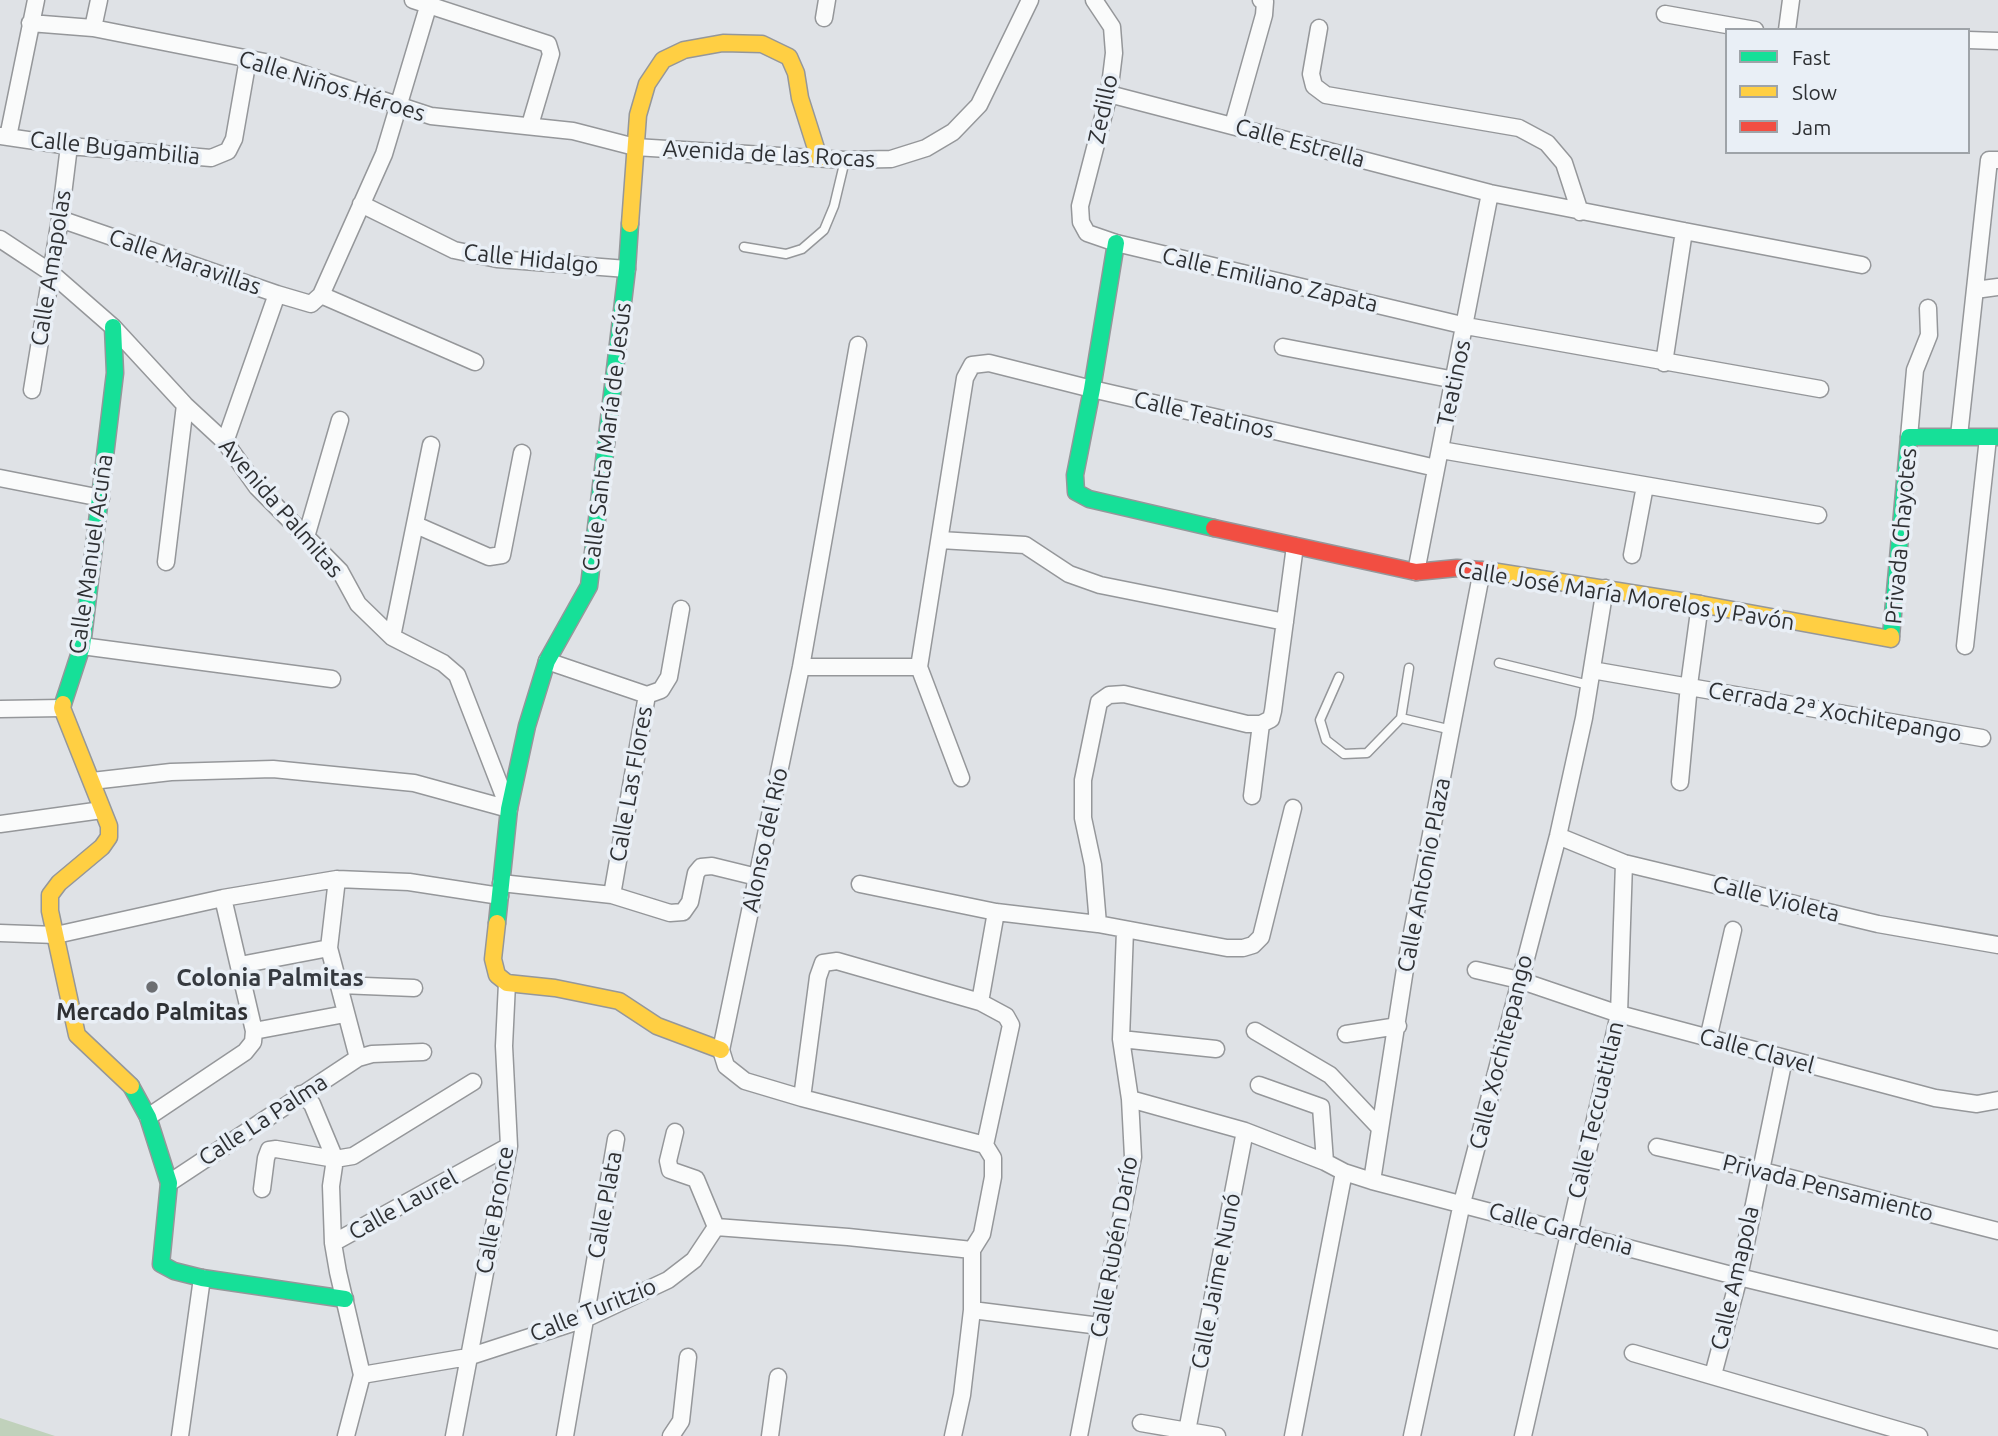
<!DOCTYPE html>
<html>
<head>
<meta charset="utf-8">
<style>
	body { margin:0 }
	#map { position:relative; width:1998px; height:1436px; overflow:hidden; background:#dfe2e6; font-family:Ubuntu,sans-serif }
	canvas { display:block }
	.legend { position:absolute; left:1725px; top:28px; width:245px; height:126px; box-sizing:border-box; background:#e9eff6; border:2px solid #9ea3a8; margin:0; padding:9px 12px; list-style:none; font-size:21px; color:#2e3033 }
	.legend li { display:flex; align-items:center; gap:14px; height:35px }
	.legend b { width:35px; border:2px solid #9ea3a8 }
</style>
</head>
<body>
<div id="map">
<canvas width="1998" height="1436"></canvas>
<ul class="legend">
<li><b style="height:9px;background:#16e098"></b>Fast</li>
<li><b style="height:9px;background:#ffcf43"></b>Slow</li>
<li><b style="height:9px;background:#f24e42"></b>Jam</li>
</ul>
</div>
<script>
const context = document.querySelector('canvas').getContext('2d');
context.lineJoin = 'round';
function paint(path, color) { context.fillStyle = color; context.fill(path, 'evenodd'); }
const shape = rows => new Path2D(rows.map(r => 'M' + r).join(''));
function trace(path, color, width, dash) { context.strokeStyle = color; context.lineWidth = width; context.lineCap = dash ? 'butt' : 'round'; context.setLineDash(dash || []); context.stroke(path); }
function drawText(font, color, halo, rows, align = 'center') {
  context.font = font + ' Ubuntu,sans-serif'; context.lineWidth = 7; context.setLineDash([]); context.textBaseline = 'middle'; context.strokeStyle = halo; context.fillStyle = color; for (const [text, x, y, turn = 0] of rows) {
    context.save(); context.translate(x, y); context.rotate((+turn || 0) * Math.PI / 180); context.textAlign = isNaN(turn) ? turn : align; if (halo) context.strokeText(text, 0, 0); context.fillText(text, 0, 0); context.restore();
  }
}
paint(shape([
	[0,1418,55,1436,0,1436]
]), '#c0d1bb');
const lane = shape([
	[744,247,786,254,802,249,824,230,834,206,845,160],
	[1499,663,1589,685],
	[1409,668,1401,718,1452,730],
	[1339,677,1320,720,1326,740,1344,754,1367,753,1401,718]
]);
const street = shape([
	[413,0,548,44,551,54,530,125],
	[1094,0,1112,27,1114,53,1109,94,1080,206,1081,222,1087,233,1116,243,1466,326,1820,389],
	[1665,14,1755,30],
	[824,18,827,0],
	[30,23,93,28,270,63,431,116,573,131,635,147,845,160,891,159,926,148,953,132,979,105,1030,0],
	[93,28,99,0],
	[1319,28,1311,74,1314,86,1326,95,1519,128,1547,143,1564,163,1580,212],
	[1787,30,1791,0],
	[1968,40,1998,41],
	[1109,94,1490,193,1684,231],
	[1233,125,1264,15,1265,2,1261,0],
	[0,136,69,146,211,158,228,151,234,139,248,59],
	[8,137,36,0],
	[361,204,454,250,497,259,627,269],
	[60,219,277,294,311,304,321,295,384,154,430,0],
	[0,239,50,272,113,327,185,405,225,442,257,487,340,571,358,604,392,637,443,663,457,675,509,809],
	[1975,290,1998,287],
	[321,295,475,362],
	[858,345,801,667,721,1050,726,1066,745,1081,802,1098,985,1145],
	[1283,347,1455,380],
	[1664,363,1684,231,1862,265],
	[32,390,60,219,69,146],
	[1959,436,1989,160,1998,160],
	[1909,437,1915,370,1929,335,1928,308],
	[225,442,277,294],
	[1441,450,1818,515],
	[0,478,101,498],
	[416,525,489,557,502,555,522,453],
	[306,537,340,420],
	[940,540,1025,545,1069,574,1100,585,1285,622],
	[1632,555,1645,486],
	[166,562,185,405],
	[1416,572,1490,193],
	[392,637,431,445],
	[82,646,332,679],
	[1965,646,1988,438],
	[547,661,647,695],
	[801,667,919,667],
	[1592,670,1982,738],
	[647,695,661,690,669,677,681,609],
	[0,709,62,708],
	[961,778,919,667,965,378,972,365,989,363,1092,389,1436,468],
	[92,781,171,772,273,769,414,783,509,809],
	[1680,782,1689,685,1700,604],
	[1252,796,1261,724,1271,719,1273,711,1295,546],
	[0,824,102,810],
	[1558,836,1624,863,1878,924,1998,945],
	[337,879,329,948,358,1058],
	[501,883,612,895,670,913,683,912,690,902,696,873,701,867,712,866,757,877],
	[860,884,996,912,1098,924,1227,948,1243,948,1253,945,1261,937,1293,808],
	[612,895,647,695],
	[1098,924,1093,865,1083,818,1083,780,1099,702,1109,695,1124,694,1247,724,1261,724],
	[0,933,56,935,223,898,337,879,409,882,500,896],
	[240,965,329,948],
	[1476,970,1519,980,1619,1014,1935,1098,1977,1104,1998,1100],
	[340,985,414,988],
	[980,1002,996,912],
	[254,1031,345,1014],
	[1255,1031,1330,1075,1380,1128],
	[1346,1034,1398,1026],
	[1121,1039,1216,1049],
	[1708,1039,1733,930],
	[1259,1085,1321,1107,1325,1162],
	[301,1094,312,1104,335,1159,331,1186,333,1243,338,1272,362,1375,346,1436],
	[802,1098,818,977,823,963,837,961,980,1002,1006,1016,1011,1025,985,1145],
	[1130,1099,1245,1131,1325,1162,1344,1172,1372,1181,1739,1277,1998,1340],
	[148,1117,245,1052,253,1042,254,1031,223,898],
	[675,1132,668,1161,670,1170,696,1179,716,1227],
	[1657,1147,1759,1170,1998,1231],
	[1372,1181,1405,969,1482,570],
	[169,1183,358,1058,372,1054,423,1052],
	[262,1189,266,1158,269,1150,276,1149,335,1159,353,1156,473,1082],
	[716,1227,848,1237,972,1250],
	[333,1243,509,1146],
	[972,1310,1100,1326],
	[1633,1353,1919,1436],
	[362,1375,468,1357,585,1319,668,1280,694,1260,716,1227],
	[1713,1375,1739,1277,1784,1059],
	[1141,1423,1217,1436],
	[1187,1431,1245,1131],
	[180,1436,202,1278],
	[454,1436,509,1146,504,1046,507,983],
	[565,1436,616,1139],
	[671,1436,681,1421,688,1357],
	[770,1436,778,1377],
	[953,1436,962,1395,972,1310,972,1250,982,1234,993,1177,993,1158,985,1145],
	[1079,1436,1133,1157,1130,1099,1121,1039,1125,930],
	[1293,1436,1344,1172],
	[1412,1436,1462,1203,1558,836,1584,718,1605,588],
	[1523,1436,1619,1014,1624,863]
]);
const fast = shape([
	[1116,243,1092,389,1075,475,1076,492,1089,499,1214,528],
	[1891,636,1909,437,1998,437],
	[63,704,82,646,115,373,113,327],
	[497,923,509,809,527,726,547,661,589,586,627,269,630,224],
	[131,1086,148,1117,169,1183,161,1264,174,1271,202,1278,345,1299]
]);
const slow = shape([
	[630,224,638,115,647,84,663,60,684,50,723,43,762,44,789,57,796,73,800,98,819,158],
	[1491,571,1700,604,1891,639,1891,636],
	[63,704,62,708,109,826,109,837,102,847,59,883,50,895,50,911,77,1035,131,1086],
	[497,923,493,959,497,975,507,983,555,988,619,1001,657,1026,721,1050]
]);
const jam = shape([
	[1214,528,1416,572,1457,568,1491,571]
]);
trace(lane, '#95979a', 11);
trace(street, '#95979a', 19);
trace(fast, '#95979a', 19);
trace(slow, '#95979a', 19);
trace(jam, '#95979a', 19);
trace(lane, '#fafbfb', 8);
trace(street, '#fafbfb', 16);
trace(fast, '#16e098', 16);
trace(slow, '#ffcf43', 16);
trace(jam, '#f24e42', 16);
for (const [x, y, r, color] of [
	[152,987,7,"#6c6e72"]
]) { const dot = new Path2D(); dot.arc(x, y, r, 0, 2 * Math.PI); context.fillStyle = color; context.fill(dot); trace(dot, '#e9eff6', 2.5); }
drawText('23px', '#2e3033', '#e9eff6', [
	["Calle Niños Héroes",332,86,17],
	["Zedillo",1103,109,-78],
	["Calle Estrella",1300,143,15],
	["Calle Bugambilia",115,148,6],
	["Avenida de las Rocas",769,154,3],
	["Calle Hidalgo",531,259,6],
	["Calle Maravillas",185,262,19],
	["Calle Amapolas",51,268,-81],
	["Calle Emiliano Zapata",1270,280,13],
	["Teatinos",1454,383,-78],
	["Calle Teatinos",1204,415,13],
	["Calle Santa María de Jesús",607,437,-83],
	["Avenida Palmitas",281,508,49],
	["Privada Chayotes",1901,536,-85],
	["Calle Manuel Acuña",91,554,-82],
	["Calle José María Morelos y Pavón",1626,596,9],
	["Cerrada 2ª Xochitepango",1835,712,10],
	["Calle Las Flores",631,784,-80],
	["Alonso del Río",765,840,-78],
	["Calle Antonio Plaza",1424,875,-79],
	["Calle Violeta",1776,899,14],
	["Calle Clavel",1757,1051,15],
	["Calle Xochitepango",1501,1052,-76],
	["Calle Teccuatitlan",1596,1110,-77],
	["Calle La Palma",263,1120,-33],
	["Privada Pensamiento",1828,1188,14],
	["Calle Laurel",403,1205,-29],
	["Calle Plata",605,1205,-80],
	["Calle Bronce",495,1210,-80],
	["Calle Gardenia",1561,1229,15],
	["Calle Rubén Darío",1114,1247,-80],
	["Calle Amapola",1735,1278,-77],
	["Calle Jaime Nunó",1216,1281,-79],
	["Calle Turitzio",593,1310,-22]
]);
drawText('bold 23px', '#2e3033', '#e9eff6', [
	["Mercado Palmitas",152,1012]
]);
drawText('bold 24px', '#363a40', '#e9eff6', [
	["Colonia Palmitas",270,978]
]);
</script>
</body>
</html>
